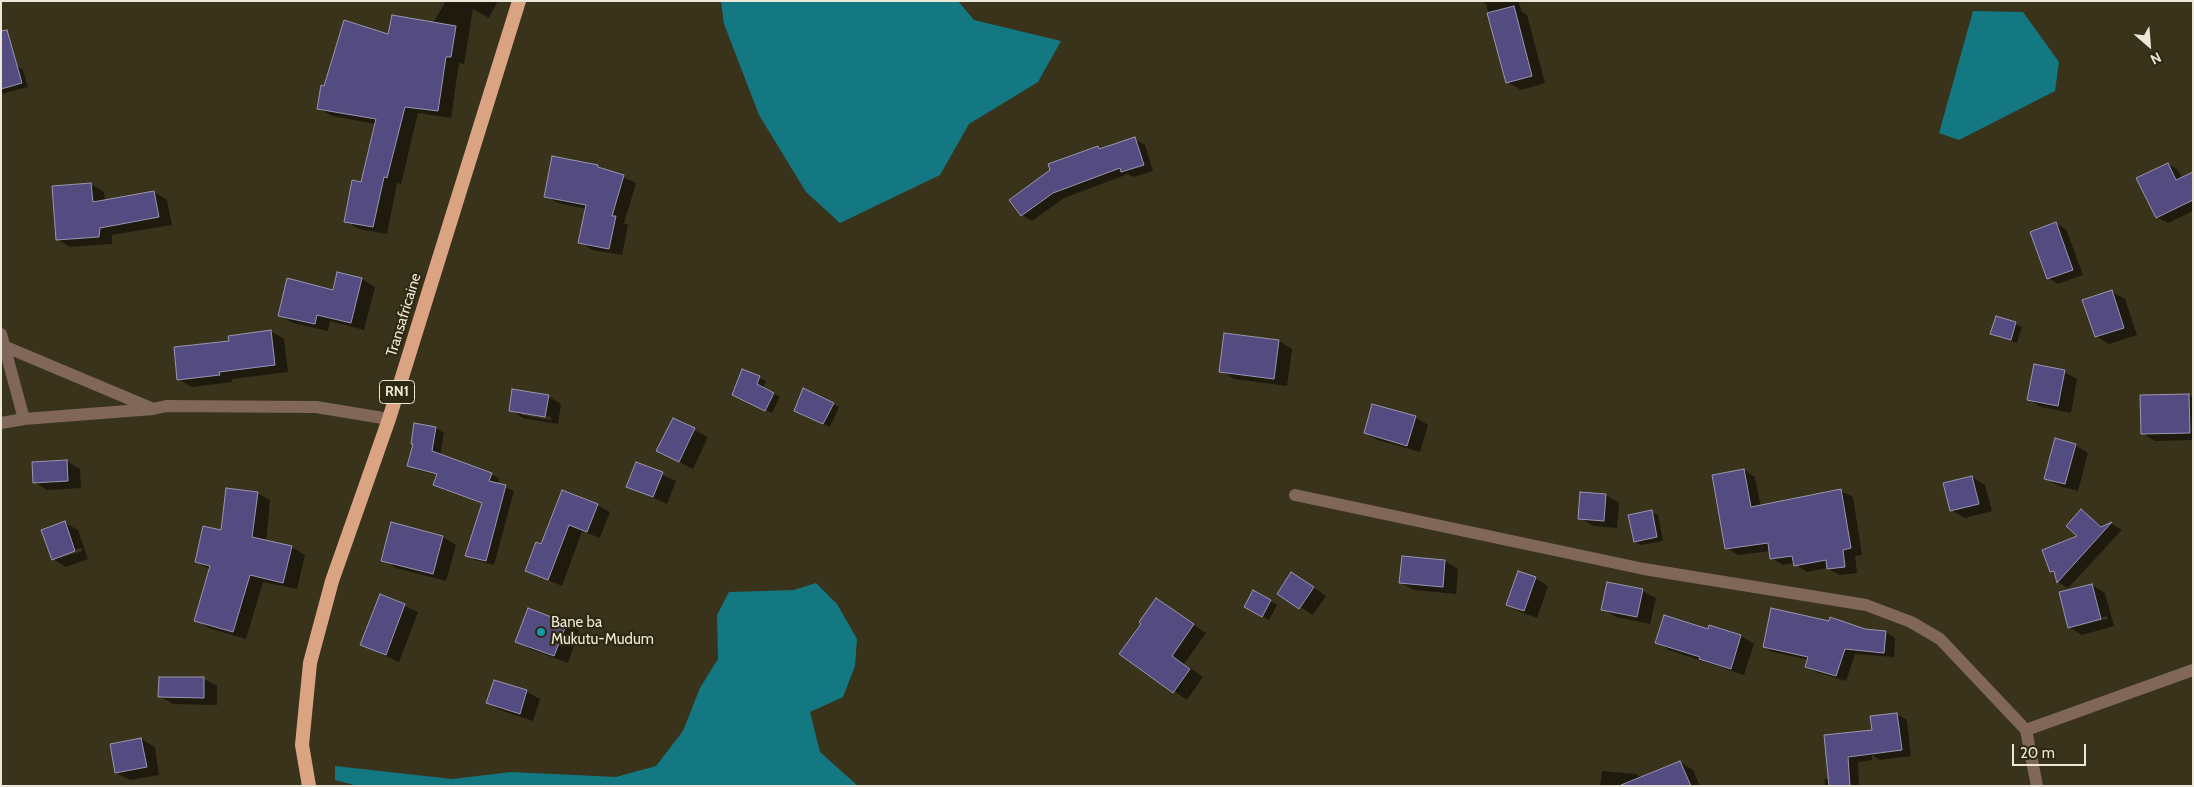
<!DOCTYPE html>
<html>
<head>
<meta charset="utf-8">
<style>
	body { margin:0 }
	#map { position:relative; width:2194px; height:787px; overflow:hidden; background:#39331b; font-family:Cabin,sans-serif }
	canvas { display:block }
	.frame { position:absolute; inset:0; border:2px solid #ebe7d9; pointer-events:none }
	.north { position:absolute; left:2124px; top:20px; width:50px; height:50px; -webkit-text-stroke:4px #2f2911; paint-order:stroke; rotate:153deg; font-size:14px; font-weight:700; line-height:20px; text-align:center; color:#ebe7d9 }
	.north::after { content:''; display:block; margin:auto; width:18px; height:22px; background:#ebe7d9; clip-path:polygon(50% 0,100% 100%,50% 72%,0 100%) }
	.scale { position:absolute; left:2012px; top:744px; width:74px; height:22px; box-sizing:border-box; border:2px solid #ebe7d9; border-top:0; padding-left:6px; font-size:15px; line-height:18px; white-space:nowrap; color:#ebe7d9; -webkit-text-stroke:4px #2f2911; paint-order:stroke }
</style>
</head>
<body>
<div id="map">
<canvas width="2194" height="787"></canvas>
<div class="frame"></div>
<div class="north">N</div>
<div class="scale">20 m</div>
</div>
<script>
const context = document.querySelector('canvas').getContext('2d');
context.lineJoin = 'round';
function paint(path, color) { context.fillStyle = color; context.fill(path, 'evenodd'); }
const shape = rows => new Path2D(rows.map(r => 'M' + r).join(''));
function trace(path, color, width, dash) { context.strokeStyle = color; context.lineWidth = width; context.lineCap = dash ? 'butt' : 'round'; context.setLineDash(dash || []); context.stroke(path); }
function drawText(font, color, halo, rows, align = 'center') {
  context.font = font + ' Cabin,sans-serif'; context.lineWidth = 4.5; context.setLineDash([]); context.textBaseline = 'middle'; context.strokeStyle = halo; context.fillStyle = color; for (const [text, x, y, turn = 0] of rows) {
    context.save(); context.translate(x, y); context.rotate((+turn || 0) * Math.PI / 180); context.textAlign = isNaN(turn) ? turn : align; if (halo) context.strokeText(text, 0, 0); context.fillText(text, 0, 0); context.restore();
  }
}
paint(shape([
	[721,1,958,1,974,20,1061,41,1038,82,969,124,940,175,840,223,806,192,759,115,724,24],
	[1973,11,2023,12,2059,62,2055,91,1959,140,1939,133],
	[816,583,837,604,857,639,855,666,843,697,810,712,820,752,858,786,358,786,335,780,335,766,452,779,511,772,616,777,656,766,683,731,700,688,718,659,717,615,729,592,794,590]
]), '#137882');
paint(shape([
	[446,1,498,1,489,18,473,9,464,64,459,63,451,118,418,113,401,184,397,183,387,234,359,229,345,221,362,184,376,124,332,116,319,109,325,87,389,35,433,23],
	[1481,1,1518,1,1522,12,1527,15,1545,83,1521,90,1507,82,1486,4],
	[17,66,23,70,28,87,1,94,1,70],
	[1135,139,1145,145,1153,171,1133,177,1128,174,1064,198,1032,221,1022,215,1011,200,1098,147,1101,149],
	[553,158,598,166,636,183,624,223,628,225,622,255,592,250,580,242,587,209,558,203,545,196],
	[2168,164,2178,170,2193,200,2193,211,2168,223,2157,217],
	[91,184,104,192,105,201,154,192,167,200,172,225,112,235,112,244,70,247,57,239],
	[2056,224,2066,229,2083,275,2058,284,2048,278],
	[338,273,362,279,375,287,364,330,330,321,328,331,293,323,279,315,334,291],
	[2112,292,2125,299,2137,335,2109,344,2096,336],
	[1997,317,2022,327,2017,343,1991,333],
	[270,331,284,339,288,372,232,379,232,382,192,387,178,379,230,343],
	[1225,335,1279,341,1292,349,1287,386,1234,379,1221,371],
	[743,371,766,381,763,388,780,397,772,413,740,398],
	[2064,372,2077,379,2071,413,2041,407,2028,399],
	[2189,395,2193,397,2193,440,2155,441,2142,433,2141,397],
	[548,396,561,404,558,424,523,418,510,410],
	[522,412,551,417,551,420,522,415],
	[833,404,839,407,830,427,801,414],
	[1415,417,1428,425,1420,452,1378,440,1365,433],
	[673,419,708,437,693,469,671,458],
	[436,428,444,433,440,456,491,474,499,479,498,484,514,491,494,565,475,560,467,555,483,504,442,489,434,484,437,475,417,470,409,465],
	[2075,445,2088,453,2078,491,2059,486,2045,478],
	[67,461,80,469,81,488,47,490,34,482,33,463],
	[636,463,676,481,667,504,627,486],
	[1744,470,1755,477,1761,507,1841,491,1853,497,1862,555,1855,556,1857,573,1840,575,1827,568,1807,572,1794,563,1783,565,1771,558,1770,551,1738,555,1727,548],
	[1972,477,1985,485,1992,511,1965,518,1951,510],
	[563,492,597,505,610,512,600,538,582,531,562,586,526,570,541,545],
	[257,493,270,500,266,542,292,547,305,555,297,589,263,582,246,639,209,628,196,620,211,570,197,562],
	[1581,493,1606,495,1619,503,1617,528,1593,526,1580,518],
	[2082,511,2103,527,2112,524,2122,530,2068,588,2058,582,2056,574,2051,571,2080,536],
	[1651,512,1658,515,1663,541,1641,545,1635,542],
	[65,523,78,530,88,559,66,567,53,559],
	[81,548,82,551,60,558,60,555],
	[392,524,443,537,456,545,446,581,396,568,383,560],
	[1445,561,1458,569,1456,594,1414,590,1401,583],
	[1535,578,1548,586,1537,618,1520,612,1507,604],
	[1305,581,1326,596,1313,615,1279,593],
	[2092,585,2105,593,2114,626,2082,635,2069,627],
	[2107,616,2107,619,2078,626,2078,624],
	[1643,591,1656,598,1650,624,1616,617,1603,609],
	[1254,592,1277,605,1269,620,1246,607],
	[380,595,418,612,399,662,362,645],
	[1157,600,1206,633,1184,664,1203,677,1187,700,1121,654,1143,624],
	[566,624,579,631,568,663,530,649,517,641],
	[1709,630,1741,636,1754,644,1744,675,1669,650,1656,642],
	[1865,631,1886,632,1895,638,1894,657,1855,654,1846,681,1816,672,1807,666,1809,660,1773,652,1764,647],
	[204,679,217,686,217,705,173,704,159,696],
	[495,681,527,692,540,699,533,721,500,710,487,703],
	[1897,714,1907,720,1911,756,1880,760,1872,755,1872,760,1858,762,1859,786,1825,786,1824,779,1829,779,1825,736,1873,731],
	[141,739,155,747,159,775,130,780,116,773],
	[1680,762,1693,770,1700,786,1663,786],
	[1602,771,1636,774,1649,782,1649,786,1600,786]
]), '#0007');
const building = shape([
	[1514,6,1532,76,1506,83,1487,13,1514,6],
	[392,15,456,26,451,57,446,57,438,111,405,107,387,178,384,177,373,227,344,222,352,180,361,182,376,119,317,109,321,85,324,86,344,20,388,34,392,15],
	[7,30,22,83,1,89,1,31,7,30],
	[1135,137,1144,165,1121,172,1120,168,1053,193,1021,216,1009,200,1050,170,1048,164,1098,146,1099,149,1135,137],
	[552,156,598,165,598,167,624,175,612,216,616,216,609,249,578,243,586,205,544,197,552,156],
	[2168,163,2176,180,2193,172,2193,200,2156,218,2136,178,2168,163],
	[91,183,93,202,154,191,159,217,100,228,99,237,56,240,52,186,91,183],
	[2056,222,2073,270,2047,279,2030,232,2056,222],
	[337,272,362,278,351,323,317,315,315,324,278,316,287,278,333,290,337,272],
	[2112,290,2124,328,2095,337,2082,300,2112,290],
	[1996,316,2016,322,2011,340,1990,334,1996,316],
	[271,330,275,365,219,372,220,375,177,380,174,347,229,341,228,336,271,330],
	[1224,333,1279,340,1274,379,1219,372,1224,333],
	[2034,364,2065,370,2058,406,2027,400,2034,364],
	[742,369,760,376,757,384,774,393,765,411,732,395,742,369],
	[803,388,834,403,823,424,794,411,803,388],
	[512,389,549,395,545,417,509,411,512,389],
	[2189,394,2190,433,2141,434,2140,395,2189,394],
	[1372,404,1416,416,1407,446,1364,433,1372,404],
	[673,418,695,428,679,462,656,451,673,418],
	[414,423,436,427,432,451,492,473,489,481,506,485,486,561,465,556,482,503,433,485,437,474,407,466,413,444,411,444,414,423],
	[2055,438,2076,444,2065,484,2044,479,2055,438],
	[67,460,68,481,33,483,32,462,67,460],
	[636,462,663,472,653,497,626,487,636,462],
	[1744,469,1751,507,1841,489,1851,548,1843,550,1845,567,1827,569,1826,560,1794,566,1792,556,1770,559,1768,543,1725,549,1712,475,1744,469],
	[1972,476,1979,504,1950,511,1943,483,1972,476],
	[226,488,258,492,252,537,292,546,283,583,250,575,233,632,194,621,210,566,195,562,203,526,221,530,226,488],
	[562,490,598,504,587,532,569,525,548,580,525,571,536,542,541,544,562,490],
	[1580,492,1606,494,1604,521,1578,519,1580,492],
	[2081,509,2101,527,2112,522,2057,583,2054,571,2050,572,2042,550,2077,536,2066,526,2081,509],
	[1652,510,1657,537,1634,542,1628,515,1652,510],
	[65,521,75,551,52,560,41,530,65,521],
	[391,522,443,536,433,574,381,561,391,522],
	[1402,556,1445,560,1443,587,1399,583,1402,556],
	[1518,571,1536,577,1524,611,1506,605,1518,571],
	[1291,572,1314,587,1299,609,1277,594,1291,572],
	[1607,582,1643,589,1637,617,1601,610,1607,582],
	[2092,584,2101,619,2068,628,2059,592,2092,584],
	[1253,590,1271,600,1262,617,1244,607,1253,590],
	[380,594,405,604,386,655,360,645,380,594],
	[1156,598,1194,624,1172,656,1190,669,1173,693,1119,654,1141,624,1139,622,1156,598],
	[528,608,567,623,554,656,515,642,528,608],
	[1771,608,1829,621,1830,617,1865,629,1886,631,1884,653,1845,649,1836,676,1805,667,1808,657,1763,647,1771,608],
	[1664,615,1708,629,1709,625,1741,635,1731,669,1699,659,1700,657,1655,643,1664,615],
	[159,677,204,677,204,698,158,697,159,677],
	[494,680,527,690,520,714,486,703,494,680],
	[1897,713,1902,750,1848,757,1850,786,1829,786,1824,735,1872,730,1870,716,1897,713],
	[141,738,147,767,115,773,110,744,141,738],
	[1680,761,1691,786,1622,786,1621,785,1680,761]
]);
paint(building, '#544c81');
trace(building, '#9996b1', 1);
trace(shape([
	[1,334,24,419],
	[6,347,151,408],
	[1,423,24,419,153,409,166,406,316,407,389,419],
	[1295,495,1644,569,1866,605,1911,622,1940,639,2026,730],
	[2037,786,2026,730,2193,670]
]), '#806759', 12);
trace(shape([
	[309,786,302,745,310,663,332,581,389,419,519,1]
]), '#daa483', 14);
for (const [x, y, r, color] of [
	[541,632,5,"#0f9aa8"]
]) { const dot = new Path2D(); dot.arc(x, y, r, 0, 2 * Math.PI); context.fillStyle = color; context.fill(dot); trace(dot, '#2f2911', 2); }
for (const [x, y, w] of [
	[397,392,35]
]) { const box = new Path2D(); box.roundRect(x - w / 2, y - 11.5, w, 23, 4); context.fillStyle = '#2f2911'; context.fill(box); trace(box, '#ebe7d9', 1); }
drawText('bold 14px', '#ebe7d9', null, [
	["RN1",397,392]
]);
drawText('15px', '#ebe7d9', '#2f2911', [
	["Transafricaine",404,315,-73]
]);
drawText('15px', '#ebe7d9', '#2f2911', [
	["Bane ba",551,623],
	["Mukutu-Mudum",551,640]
], 'left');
</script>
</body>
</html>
